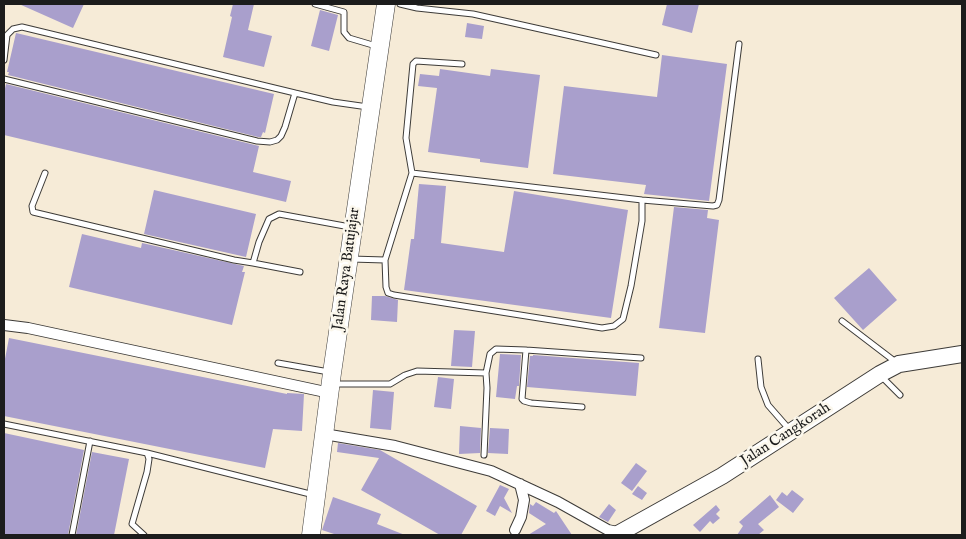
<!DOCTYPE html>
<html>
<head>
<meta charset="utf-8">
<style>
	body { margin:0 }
	#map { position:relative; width:966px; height:539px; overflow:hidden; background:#f6ebd7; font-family:"IM FELL English",serif }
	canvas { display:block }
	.frame { position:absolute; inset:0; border:5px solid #1c1c1c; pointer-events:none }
</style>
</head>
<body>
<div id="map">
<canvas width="966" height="539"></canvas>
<div class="frame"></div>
</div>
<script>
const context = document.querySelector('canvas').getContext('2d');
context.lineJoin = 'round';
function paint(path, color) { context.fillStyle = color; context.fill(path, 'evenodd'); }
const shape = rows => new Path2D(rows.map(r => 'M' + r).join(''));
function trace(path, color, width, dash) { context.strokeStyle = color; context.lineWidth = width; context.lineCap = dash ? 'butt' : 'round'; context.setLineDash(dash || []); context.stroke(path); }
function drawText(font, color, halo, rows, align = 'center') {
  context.font = font + ' "IM FELL English",serif'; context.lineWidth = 5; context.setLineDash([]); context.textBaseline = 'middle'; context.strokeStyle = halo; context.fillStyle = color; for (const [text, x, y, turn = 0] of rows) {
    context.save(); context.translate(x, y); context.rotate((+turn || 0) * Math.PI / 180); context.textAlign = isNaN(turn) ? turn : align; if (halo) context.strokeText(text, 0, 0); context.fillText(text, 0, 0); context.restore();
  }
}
paint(shape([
	[19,4,84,4,73,28],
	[233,4,254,4,248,30,272,36,264,67,223,57,232,17,230,16],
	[667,4,699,4,692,33,662,25],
	[320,10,338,15,329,51,311,46],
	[467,23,484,26,482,39,465,37],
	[16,33,274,94,265,133,263,132,261,137,258,137,8,75,9,72,7,72],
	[662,55,727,64,709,201,644,194,646,185,553,174,564,86,657,97],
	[440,69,490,76,491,69,540,75,528,168,480,162,480,159,428,152,437,88,418,86,420,74,439,76],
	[6,84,259,146,253,172,291,181,286,202,4,135,4,93],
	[419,184,446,186,441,243,504,252,514,191,628,210,611,318,404,290,411,239,414,239],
	[154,190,256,214,246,257,144,234],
	[674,207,708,210,707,218,719,220,705,333,659,328],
	[82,234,141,248,142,243,244,266,242,272,245,272,232,325,69,287],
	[869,268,897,300,863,330,834,298],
	[372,296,385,296,398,300,397,322,371,320],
	[454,330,475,331,472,367,451,366],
	[9,338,287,394,287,393,304,394,302,431,273,429,265,468,4,416,4,364],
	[500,354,521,355,519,386,517,386,515,399,496,397],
	[533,355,639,363,636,396,527,387,530,356,533,356],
	[438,377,454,379,451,409,434,407],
	[373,390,394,392,391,430,370,428],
	[460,426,481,428,480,453,459,454],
	[490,428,509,429,508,454,488,453],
	[4,433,84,450,68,535,4,535],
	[338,443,380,450,477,506,461,535,440,535,361,490,379,458,337,452],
	[92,452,129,459,114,535,76,535],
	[636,463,647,471,632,491,621,483],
	[500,485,509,489,504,498,512,513,500,506,495,516,486,511],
	[638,486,647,493,642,500,632,494],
	[792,490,804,499,793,513,776,500,782,492,787,496],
	[770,495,779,507,758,524,764,530,758,535,737,535,743,526,739,522],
	[333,497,381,514,377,524,405,535,337,535,322,530],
	[536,502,554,513,556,511,572,535,528,535,546,524,529,513,530,504,533,506],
	[609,504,616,510,608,522,599,517],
	[716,505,720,510,716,514,720,518,713,524,710,521,700,532,693,525]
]), '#a99fcc');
const service = shape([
	[315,4,344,12,344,32,349,38,376,46],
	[400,4,417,8,473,14,656,55],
	[4,60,7,35,13,29,22,27,295,93,285,127,281,136,277,140,270,142,257,141,4,79],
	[462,64,416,61,413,64,406,138,412,173,385,260,386,287,388,293,394,295,602,328,614,326,623,319,631,286,642,221,642,200],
	[295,93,333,102,368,107],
	[45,173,32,206,33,212,234,260,253,263,259,242,269,219,279,214,350,227],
	[412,173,642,200,713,206,717,205,719,200,739,44],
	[351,259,385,260],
	[253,263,300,272],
	[842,321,897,363],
	[526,350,522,399,524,401,531,403,582,407],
	[758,359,761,387,768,405,789,429],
	[278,363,329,372],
	[882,377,900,395],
	[333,384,390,384,405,375,417,371,486,373,490,354,496,349,526,350,641,358],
	[4,424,147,453,149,459,147,472,132,524,144,535],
	[147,453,314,495],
	[484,455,487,388,486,373],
	[72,535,90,441]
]);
const minor = shape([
	[4,325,28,328,330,393],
	[324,434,395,446,491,471,558,502,608,530,622,533],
	[515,530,521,517,524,500,520,484]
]);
const primary = shape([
	[616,535,722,476,880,374,899,364,962,354]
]);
const trunk = shape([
	[311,535,332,373,386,4]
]);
trace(service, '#3d3b38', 7);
trace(minor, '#3d3b38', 12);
trace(primary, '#3d3b38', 18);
trace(trunk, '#3d3b38', 19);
trace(service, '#fff', 5);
trace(minor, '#fff', 10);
trace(primary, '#fff', 16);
trace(trunk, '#fff', 18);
drawText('15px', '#1c1c1c', '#fbf7ec', [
	["Jalan Raya Batujajar",347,269,-82],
	["Jalan Cangkorah",786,435,-33]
]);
</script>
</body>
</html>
